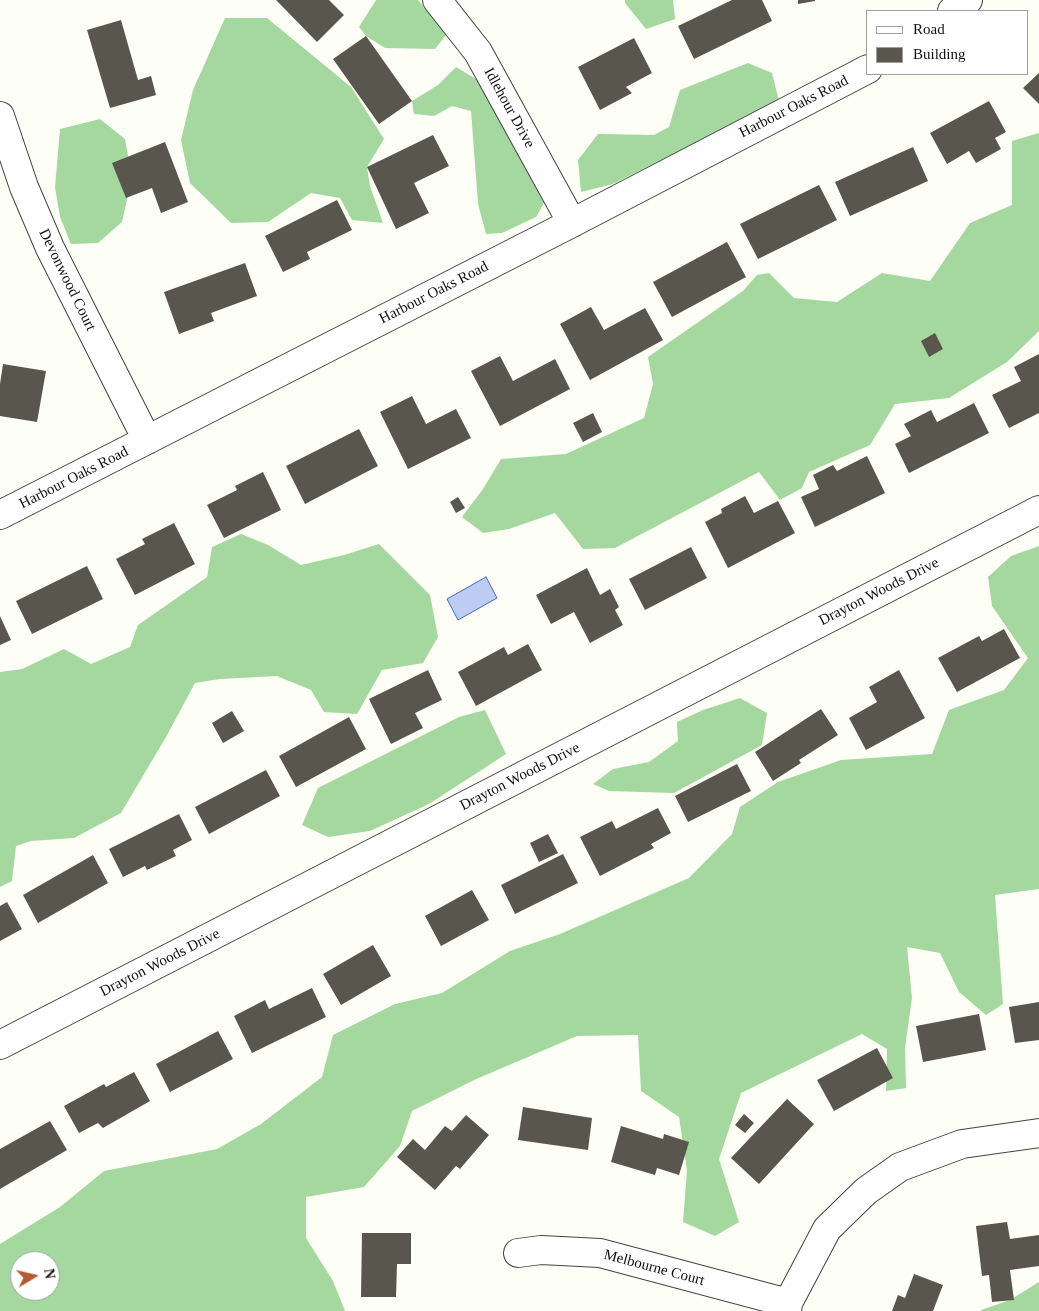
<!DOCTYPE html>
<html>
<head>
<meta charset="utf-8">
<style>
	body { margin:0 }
	#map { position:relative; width:1039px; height:1311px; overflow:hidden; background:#fdfef5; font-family:Georgia,serif }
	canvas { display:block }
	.legend { position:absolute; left:866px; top:10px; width:162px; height:65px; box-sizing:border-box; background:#fff; border:1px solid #9f9f9f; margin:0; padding:6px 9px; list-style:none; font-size:15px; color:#101010 }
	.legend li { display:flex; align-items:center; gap:10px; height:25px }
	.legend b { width:25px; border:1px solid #9f9f9f }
	.north { position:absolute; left:10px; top:1251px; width:50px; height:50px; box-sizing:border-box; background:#fff; border:1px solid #9f9f9f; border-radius:50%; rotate:81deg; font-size:14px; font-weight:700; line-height:20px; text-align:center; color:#101010 }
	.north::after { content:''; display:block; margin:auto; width:18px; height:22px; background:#ba582f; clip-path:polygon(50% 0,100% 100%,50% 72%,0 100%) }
</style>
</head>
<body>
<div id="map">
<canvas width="1039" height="1311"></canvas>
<ul class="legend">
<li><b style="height:6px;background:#fff"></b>Road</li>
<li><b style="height:14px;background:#59564d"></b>Building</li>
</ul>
<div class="north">N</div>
</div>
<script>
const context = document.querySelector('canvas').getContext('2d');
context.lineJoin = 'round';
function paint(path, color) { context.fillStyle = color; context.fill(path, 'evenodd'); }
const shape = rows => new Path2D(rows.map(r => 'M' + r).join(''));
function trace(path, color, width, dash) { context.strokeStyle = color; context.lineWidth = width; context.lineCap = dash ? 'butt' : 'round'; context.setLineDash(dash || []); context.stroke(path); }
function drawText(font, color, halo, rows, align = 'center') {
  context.font = font + ' Georgia,serif'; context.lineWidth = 5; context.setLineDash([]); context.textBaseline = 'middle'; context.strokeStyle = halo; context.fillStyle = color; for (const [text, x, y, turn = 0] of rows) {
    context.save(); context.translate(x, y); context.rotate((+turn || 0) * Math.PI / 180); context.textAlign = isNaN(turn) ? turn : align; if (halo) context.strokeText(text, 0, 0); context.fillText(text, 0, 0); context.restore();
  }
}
paint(shape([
	[376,0,418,0,447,34,435,49,385,48,366,36,359,27],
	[625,0,673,0,675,19,646,29,625,3],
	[225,18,267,18,351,87,384,139,367,167,370,186,383,223,352,220,340,198,311,193,268,222,231,223,190,183,181,140,193,90],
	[748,63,772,73,779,101,613,184,581,192,578,160,598,134,654,135,669,127,680,90],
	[456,67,481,82,544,203,536,217,502,233,486,234,478,204,471,111,452,106,434,116,414,114,412,101,438,85],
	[100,119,125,139,132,178,122,222,98,243,71,244,60,217,55,187,60,129],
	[1039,133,1039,331,1007,362,949,398,895,404,870,445,809,472,802,488,780,500,759,472,615,548,583,549,555,513,509,529,483,533,462,517,483,489,501,459,566,454,644,418,653,384,648,357,743,291,757,275,769,273,794,298,837,302,882,273,930,281,970,223,1012,205,1012,141],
	[241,534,268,545,301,565,344,555,379,544,430,595,438,637,423,663,382,670,357,714,324,712,311,690,277,676,220,679,195,683,166,737,121,813,74,838,31,841,16,846,12,881,0,887,0,672,22,669,64,649,91,664,130,647,138,625,207,577,212,547],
	[1039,546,1039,889,995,895,1003,1004,986,1015,959,992,940,953,907,947,912,998,905,1048,906,1088,886,1091,887,1049,862,1034,741,1093,719,1159,739,1222,715,1236,683,1222,687,1170,679,1117,641,1091,638,1035,577,1036,474,1080,412,1111,400,1146,364,1187,306,1197,306,1238,333,1281,345,1311,0,1311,0,1244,60,1207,104,1171,217,1149,261,1124,322,1077,333,1035,395,1004,442,993,510,951,560,934,689,878,732,834,740,807,778,782,841,760,932,754,949,710,1004,690,1028,658,992,606,988,577,1011,556],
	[20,1261,50,1261,50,1291,20,1291],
	[740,698,767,713,762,745,674,793,609,791,593,784,613,769,649,762,678,741,677,722,703,710],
	[485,710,506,754,429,804,370,831,328,837,302,825,318,788,459,717],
	[1039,1282,1039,1311,981,1311,981,1310,1010,1300]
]), '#a5d89f');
const water = shape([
	[486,577,497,598,458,620,447,599,486,577]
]);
paint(water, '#bcccf3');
trace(water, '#4768c6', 1);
paint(shape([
	[276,0,329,0,344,15,317,42],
	[732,0,762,0,772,21,694,59,678,26],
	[798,0,815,0,815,1,798,4],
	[121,20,138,80,151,76,156,95,110,108,87,30],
	[366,36,412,101,379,124,333,59],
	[634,38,652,73,626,87,632,93,600,110,578,67],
	[1039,73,1039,104,1023,88],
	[989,101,1006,132,995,138,1001,149,976,163,969,151,947,164,930,133],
	[433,135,449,166,414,183,429,213,396,229,367,167],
	[165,142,188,202,161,213,152,188,126,198,112,163],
	[913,147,928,181,850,216,835,182],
	[819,185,837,220,758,259,740,224],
	[337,200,352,230,307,252,310,259,283,272,265,236],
	[727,242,746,277,672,317,653,282],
	[245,263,257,296,211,313,214,321,179,334,164,292],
	[591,307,604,330,645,308,663,340,590,380,560,324],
	[935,333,943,349,929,357,921,341],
	[1039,354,1039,413,1009,428,992,395,1021,381,1014,367],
	[500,356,513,381,555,359,570,389,500,426,471,371],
	[3,364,46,371,37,422,0,416,0,384],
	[412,396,426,424,456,409,471,438,408,469,380,412],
	[974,403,989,433,909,473,895,444,911,436,904,424,931,410,937,422],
	[593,413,602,432,583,442,573,423],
	[359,429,378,466,305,504,286,466],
	[867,456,885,493,815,527,801,497,819,489,813,475,833,465,837,471],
	[263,472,281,510,224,538,207,505,237,490,235,486],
	[745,496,754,513,778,501,795,533,728,568,705,522,722,513,721,509],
	[458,497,465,508,456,513,450,502],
	[174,523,195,564,135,595,116,559,145,544,142,539],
	[691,547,707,578,645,610,629,579],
	[87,566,103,599,32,634,16,601],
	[587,568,600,595,610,589,619,607,615,610,623,625,590,643,574,612,551,624,536,595],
	[0,616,11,640,0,645],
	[1004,629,1020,658,957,692,938,658,979,636,982,641],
	[528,644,542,670,476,706,458,672,504,647,508,655],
	[428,670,442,700,415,713,423,728,391,744,369,699],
	[899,670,925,718,866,750,849,718,877,702,869,687],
	[821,709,838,735,799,760,801,763,773,781,755,752],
	[232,711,244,731,223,743,212,723],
	[349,717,366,749,296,787,279,756],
	[737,764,751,791,688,822,675,796],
	[266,770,280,796,209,834,195,807],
	[658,808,671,833,651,844,654,848,600,876,580,837,612,821,616,829],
	[179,814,192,840,173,850,176,856,147,870,145,866,123,877,109,849],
	[548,834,558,853,539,862,530,843],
	[563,854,578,883,515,914,501,885],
	[93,855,108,883,38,923,23,895],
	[472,890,489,920,441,946,425,916],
	[7,902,22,929,0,941,0,906],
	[373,945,391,976,341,1005,323,974],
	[312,988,326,1017,252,1053,234,1016,265,1000,269,1009],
	[1039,1002,1039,1040,1015,1043,1009,1007],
	[979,1014,986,1050,923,1062,916,1026],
	[218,1031,233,1059,170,1092,156,1064],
	[877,1048,893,1078,834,1111,817,1080],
	[134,1072,150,1101,103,1128,98,1123,79,1133,64,1106,104,1084,106,1087],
	[787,1099,814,1124,759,1184,731,1158],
	[523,1107,592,1118,588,1150,518,1140],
	[744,1114,754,1123,745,1133,735,1125],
	[466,1115,489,1135,460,1169,456,1166,435,1190,397,1157,413,1139,425,1150,445,1126,452,1131],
	[50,1121,67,1150,0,1189,0,1149],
	[621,1126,663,1139,664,1134,689,1142,679,1175,657,1168,655,1175,611,1162],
	[1007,1222,1010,1239,1039,1235,1039,1266,1010,1270,1014,1300,992,1302,989,1275,982,1276,976,1226],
	[362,1233,411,1233,411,1264,397,1264,396,1297,361,1297],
	[914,1274,943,1285,933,1311,892,1311,898,1295,905,1298]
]), '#59564d');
const street = shape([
	[437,0,478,52,572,223],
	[952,11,968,0],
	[0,116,24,187,50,248,147,440],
	[0,515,572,223,868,69],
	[0,1045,1039,510],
	[518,1253,541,1250,600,1253,788,1303],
	[787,1311,788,1303,827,1229,866,1191,900,1167,962,1144,1039,1133]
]);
trace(street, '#434343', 30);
trace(street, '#fff', 28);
drawText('15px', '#101010', '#fff', [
	["Harbour Oaks Road",794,107,-27],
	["Idlehour Drive",509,108,61],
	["Devonwood Court",67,280,64],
	["Harbour Oaks Road",434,293,-27],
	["Harbour Oaks Road",74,478,-27],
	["Drayton Woods Drive",879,592,-27],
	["Drayton Woods Drive",520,777,-27],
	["Drayton Woods Drive",160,963,-27],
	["Melbourne Court",654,1268,15]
]);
</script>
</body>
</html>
